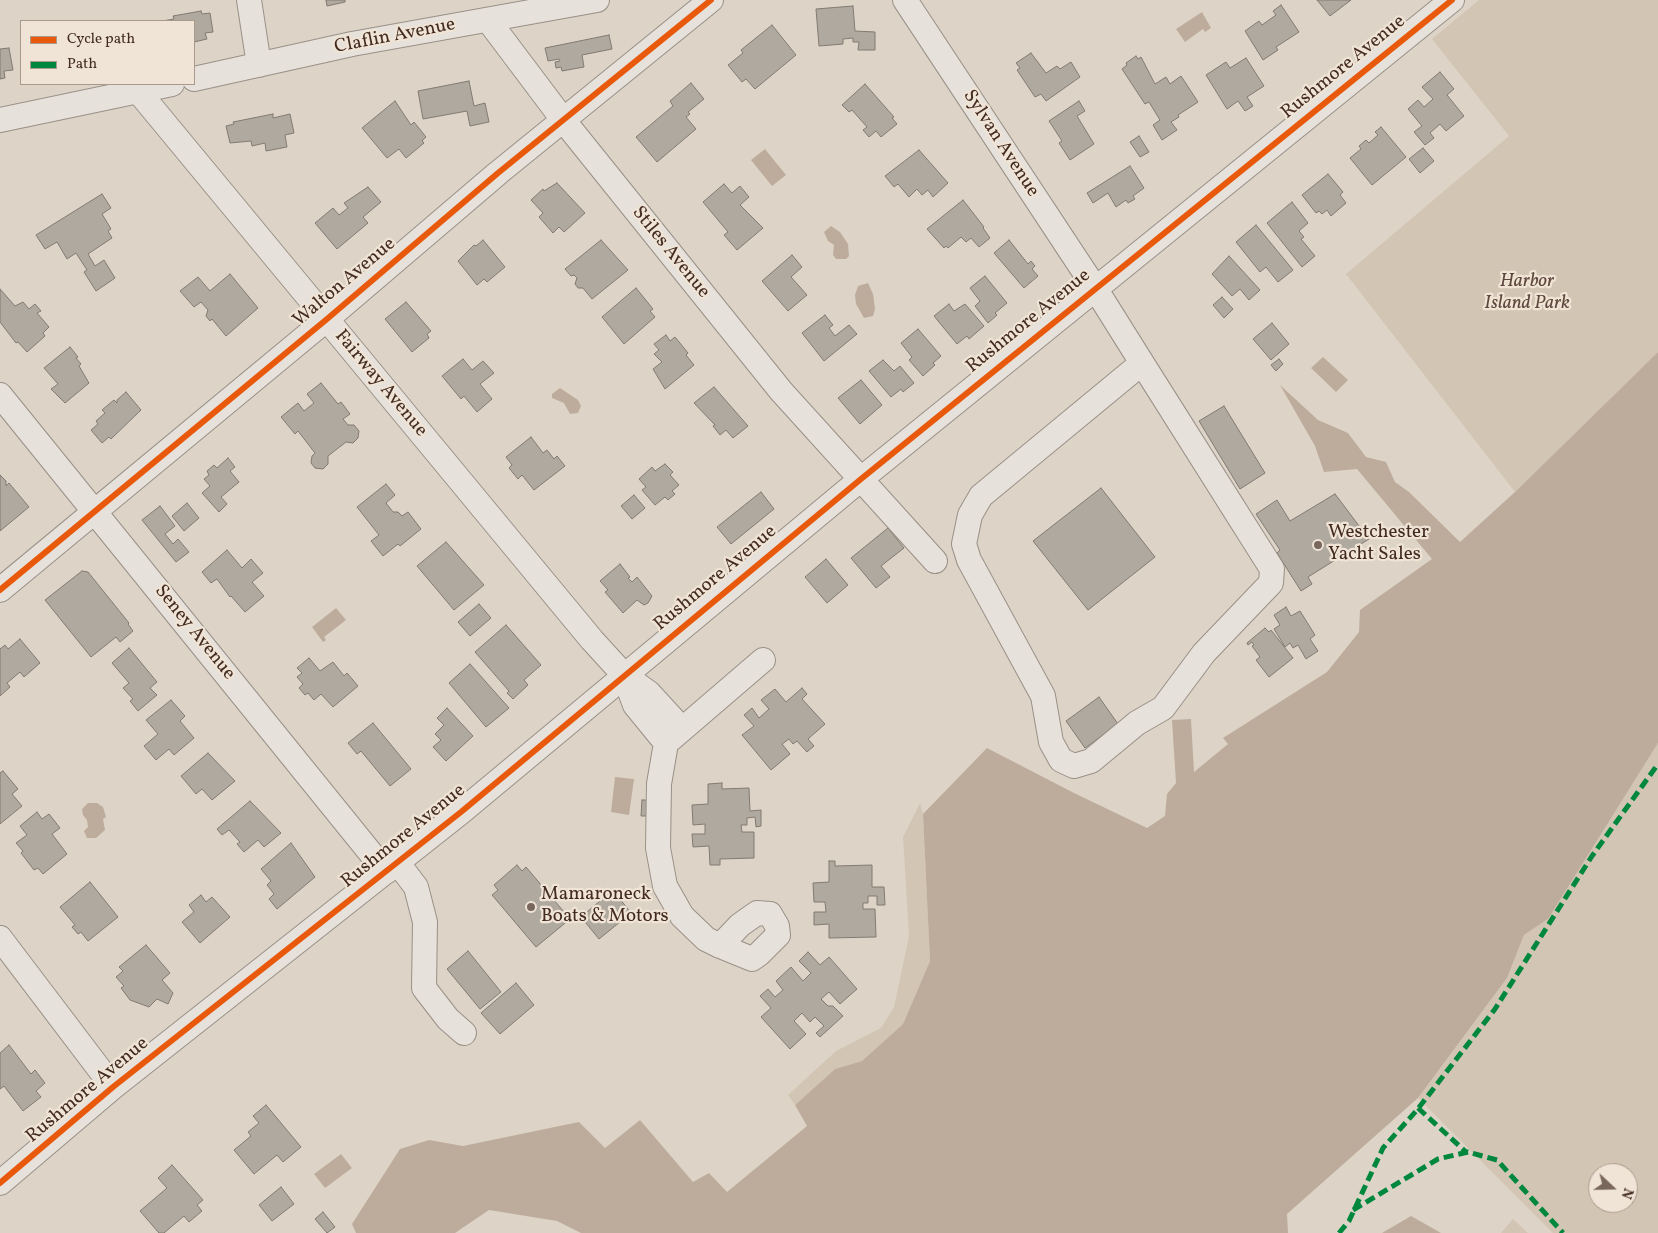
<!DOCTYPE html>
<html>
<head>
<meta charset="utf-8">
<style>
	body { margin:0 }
	#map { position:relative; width:1658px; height:1233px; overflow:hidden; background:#ddd4c7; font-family:Vollkorn,serif }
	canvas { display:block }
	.legend { position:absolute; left:20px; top:20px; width:175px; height:65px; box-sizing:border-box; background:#efe4d5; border:1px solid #aa9a8d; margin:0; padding:6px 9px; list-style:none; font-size:15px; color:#432b22 }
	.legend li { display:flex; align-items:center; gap:10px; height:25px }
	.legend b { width:25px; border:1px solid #aa9a8d }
	.north { position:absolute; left:1588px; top:1163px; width:50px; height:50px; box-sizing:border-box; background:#efe4d5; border:1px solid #aa9a8d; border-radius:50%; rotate:111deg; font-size:14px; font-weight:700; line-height:20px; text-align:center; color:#432b22 }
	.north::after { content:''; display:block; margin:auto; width:18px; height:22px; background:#79665c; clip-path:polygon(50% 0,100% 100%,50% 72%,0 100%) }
</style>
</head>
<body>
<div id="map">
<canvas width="1658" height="1233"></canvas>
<ul class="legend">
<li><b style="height:6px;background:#e8590c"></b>Cycle path</li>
<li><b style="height:6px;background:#00873e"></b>Path</li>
</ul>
<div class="north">N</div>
</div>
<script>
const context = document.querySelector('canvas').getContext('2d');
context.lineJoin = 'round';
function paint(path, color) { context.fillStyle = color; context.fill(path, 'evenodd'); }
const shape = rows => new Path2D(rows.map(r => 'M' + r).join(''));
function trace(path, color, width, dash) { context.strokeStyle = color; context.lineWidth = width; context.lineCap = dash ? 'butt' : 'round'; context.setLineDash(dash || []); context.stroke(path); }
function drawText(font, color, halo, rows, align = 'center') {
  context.font = font + ' Vollkorn,serif'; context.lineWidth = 4.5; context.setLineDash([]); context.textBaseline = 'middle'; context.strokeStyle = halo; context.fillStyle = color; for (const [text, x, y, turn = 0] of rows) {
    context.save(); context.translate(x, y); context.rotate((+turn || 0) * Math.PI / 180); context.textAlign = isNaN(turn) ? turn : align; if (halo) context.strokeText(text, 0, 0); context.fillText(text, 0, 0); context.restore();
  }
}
paint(shape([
	[1479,0,1658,0,1658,352,1515,492,1346,274,1509,136,1432,39],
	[1658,743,1658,1233,1553,1233,1418,1098,1507,978,1524,935,1548,919],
	[1598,1173,1628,1173,1628,1203,1598,1203],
	[920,803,923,814,930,961,903,1024,862,1061,835,1069,795,1105,788,1095,836,1051,881,1028,894,1007,909,936,903,837],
	[1513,1219,1528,1233,1501,1233]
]), '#d3c5b3');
paint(shape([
	[1202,12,1211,28,1205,32,1203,29,1185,42,1176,29],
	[765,149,786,175,772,186,751,160],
	[831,226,840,232,848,244,849,256,846,259,836,259,833,255,834,245,828,241,824,232],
	[868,283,873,294,875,309,873,316,864,318,856,304,855,295,858,286],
	[1658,352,1658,743,1548,919,1524,935,1507,978,1418,1098,1287,1214,1288,1233,581,1233,557,1221,489,1210,455,1233,356,1233,352,1224,400,1149,429,1140,463,1146,579,1122,605,1148,640,1120,693,1182,709,1173,727,1192,807,1126,795,1105,835,1069,862,1061,903,1024,930,961,923,814,987,748,1074,793,1147,828,1165,816,1167,794,1176,783,1172,720,1191,719,1194,772,1228,744,1223,738,1327,672,1359,632,1360,610,1432,559,1357,469,1324,472,1315,446,1280,385,1318,420,1348,433,1366,457,1386,462,1395,482,1409,492,1460,542,1515,492],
	[1323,357,1348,380,1336,392,1311,368],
	[560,388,578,400,581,406,578,413,570,414,564,403,552,398,552,394],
	[336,608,346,620,324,637,326,640,323,642,312,627],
	[615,777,634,779,629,815,611,812],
	[88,803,97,803,103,807,106,817,103,819,105,830,96,838,87,838,84,831,88,827,87,820,83,815,82,809],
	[341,1154,352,1168,325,1188,314,1174],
	[1411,1216,1441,1233,1382,1233]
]), '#bdac9c');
const building = shape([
	[326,0,345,0,345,2,327,6,326,0],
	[1317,0,1351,0,1330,16,1317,0],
	[1281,5,1299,32,1276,47,1278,50,1263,60,1245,31,1259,21,1262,25,1276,15,1273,11,1281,5],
	[853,6,855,31,875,32,875,50,858,50,859,42,853,42,853,38,843,39,843,44,819,46,816,9,853,6],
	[201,11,202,14,210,13,213,32,205,33,207,39,194,42,194,21,162,21,174,19,173,16,201,11],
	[772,25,796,55,755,89,746,79,742,82,728,65,743,53,741,50,772,25],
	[609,35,612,49,582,55,584,67,562,71,561,67,556,68,555,62,560,61,559,59,548,61,545,48,609,35],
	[9,48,13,70,4,71,5,78,0,79,0,49,9,48],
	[1031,53,1046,73,1057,66,1060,69,1071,62,1080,77,1046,101,1041,94,1035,97,1017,70,1020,68,1016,63,1031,53],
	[1136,56,1138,59,1141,57,1155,84,1166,77,1170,84,1181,76,1198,102,1178,115,1179,117,1171,122,1177,130,1162,140,1153,125,1160,120,1149,102,1145,104,1122,69,1127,65,1126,63,1136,56],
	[1246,58,1264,86,1247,97,1253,106,1245,111,1238,101,1227,109,1206,75,1226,62,1230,68,1246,58],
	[1440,72,1454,89,1447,95,1464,116,1446,131,1440,124,1430,133,1434,138,1425,145,1414,132,1422,126,1408,109,1418,100,1424,107,1433,99,1422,87,1440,72],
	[469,81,474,106,485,103,489,122,470,126,467,111,423,119,418,91,469,81],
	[691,83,704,99,688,112,690,114,686,117,696,129,657,162,636,137,673,106,670,101,691,83],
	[865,84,894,117,892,118,897,124,881,137,876,131,869,137,863,130,867,127,852,110,849,112,842,105,865,84],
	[395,101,411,125,414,122,426,137,422,141,424,143,406,158,399,149,387,158,362,128,395,101],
	[1079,101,1085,111,1077,116,1094,144,1070,160,1059,143,1062,141,1049,121,1079,101],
	[273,114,273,118,290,114,294,133,285,135,287,147,266,151,265,143,252,146,251,141,230,143,226,126,234,124,233,122,273,114],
	[1381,127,1406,157,1372,185,1350,158,1361,149,1359,146,1366,140,1369,143,1378,135,1375,132,1381,127],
	[1139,136,1149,152,1140,157,1130,142,1139,136],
	[1423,148,1434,161,1420,173,1409,159,1423,148],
	[919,150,948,183,933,197,928,190,922,195,917,189,909,197,898,184,894,187,885,176,919,150],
	[1130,166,1144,188,1133,196,1135,199,1128,203,1126,200,1116,207,1108,193,1093,203,1087,193,1130,166],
	[1328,174,1343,192,1340,195,1346,203,1331,216,1327,210,1322,214,1319,211,1316,213,1302,195,1328,174],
	[557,183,585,213,564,232,559,227,553,233,539,217,543,213,531,200,543,189,544,191,557,183],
	[724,184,732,193,740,186,749,197,740,205,763,228,737,250,724,235,728,232,703,202,724,184],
	[368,187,381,202,363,217,368,223,337,249,315,223,333,208,339,215,348,208,344,203,368,187],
	[102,194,111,208,102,214,111,229,108,231,112,238,88,254,95,266,104,260,115,278,96,291,84,272,87,270,76,253,67,259,57,242,45,249,36,235,102,194],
	[963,200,984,227,983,228,990,238,979,247,971,238,966,242,961,237,948,248,946,246,944,248,927,229,963,200],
	[1292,202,1308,223,1299,231,1304,237,1301,239,1315,256,1302,267,1267,223,1292,202],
	[1256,225,1293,270,1278,282,1266,267,1260,272,1236,242,1256,225],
	[483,240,505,267,487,282,484,279,477,285,458,261,474,245,476,246,483,240],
	[601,240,628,270,592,299,583,288,578,288,575,284,577,278,574,275,571,276,565,269,601,240],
	[1009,240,1028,264,1031,261,1035,266,1032,269,1038,276,1024,288,994,253,1009,240],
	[792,255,802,267,791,277,807,295,788,311,762,281,792,255],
	[1229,256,1260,290,1249,300,1240,289,1232,296,1212,274,1229,256],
	[230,274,258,308,226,336,212,319,210,321,206,316,208,310,201,302,194,307,180,291,198,277,210,291,230,274],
	[985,276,1007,303,995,313,997,315,988,323,975,306,980,301,970,288,985,276],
	[636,288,653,309,650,311,655,317,624,344,602,317,636,288],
	[0,289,15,306,23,302,29,309,35,304,41,311,37,313,49,327,43,333,45,336,27,352,18,342,16,343,0,322,0,289],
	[1222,297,1233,309,1224,318,1213,305,1222,297],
	[406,302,431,331,427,334,429,338,412,352,385,319,406,302],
	[949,304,954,311,965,304,984,326,969,339,967,336,957,344,934,316,949,304],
	[825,315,833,325,829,328,835,336,849,325,857,334,824,361,802,333,825,315],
	[1272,323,1289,344,1271,360,1253,339,1272,323],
	[918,329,941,356,933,363,935,365,923,376,909,360,912,357,901,343,918,329],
	[666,335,670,341,675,337,688,353,686,355,694,365,665,389,653,369,662,362,654,354,659,350,654,344,666,335],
	[70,347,78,357,76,358,81,364,79,366,89,383,65,403,51,389,58,384,44,368,70,347],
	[463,359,472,370,483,361,494,373,480,384,492,399,477,412,464,396,461,399,442,376,463,359],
	[1279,359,1283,364,1276,371,1271,365,1279,359],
	[883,360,894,371,900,366,914,383,903,392,901,389,891,397,869,371,883,360],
	[861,380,882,405,860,424,838,398,861,380],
	[321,383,338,404,341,402,350,414,343,419,348,425,354,425,359,431,358,438,353,443,346,442,328,456,328,464,323,469,315,468,311,463,312,456,315,453,298,431,295,434,281,417,298,403,304,411,314,403,307,394,321,383],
	[714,387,748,426,733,438,726,430,720,435,713,426,715,425,694,403,714,387],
	[126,392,141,410,111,439,109,437,102,443,91,430,98,424,96,421,105,413,102,410,114,400,117,403,117,400,126,392],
	[1224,406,1265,473,1240,489,1199,421,1224,406],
	[531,437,543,453,547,450,554,459,557,456,565,466,534,490,522,475,518,479,509,468,512,465,506,457,531,437],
	[228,458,235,467,230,471,239,482,221,497,227,504,219,512,202,493,210,486,204,479,209,475,207,471,214,465,217,468,228,458],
	[665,464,673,472,670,475,679,485,672,491,675,494,668,500,665,497,655,505,642,490,646,487,639,479,652,467,655,471,665,464],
	[0,475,6,481,6,486,9,483,29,507,0,531,0,475],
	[386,484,395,495,386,503,393,512,398,512,402,516,408,512,421,529,400,546,398,544,383,556,371,541,379,535,357,507,386,484],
	[1101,488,1155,557,1088,610,1033,541,1101,488],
	[761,492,774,509,731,544,717,527,761,492],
	[1335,494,1369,539,1308,577,1312,584,1301,591,1277,553,1280,550,1256,514,1277,500,1290,521,1335,494],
	[634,495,645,508,632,519,621,506,634,495],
	[187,503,199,518,184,531,172,516,187,503],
	[160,506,175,526,165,534,173,544,178,539,189,552,176,562,142,520,160,506],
	[888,528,904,548,881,566,890,577,876,588,851,558,888,528],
	[446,542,484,585,454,610,417,566,446,542],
	[227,550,242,568,251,559,263,573,252,582,264,596,245,612,231,596,230,597,217,579,211,583,202,572,227,550],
	[826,559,848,585,827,603,805,577,826,559],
	[620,564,630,577,628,578,632,582,637,577,652,596,648,603,644,605,637,600,623,613,605,592,608,590,600,581,620,564],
	[82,571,88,572,129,623,128,624,133,631,120,642,116,637,91,657,45,600,82,571],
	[479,604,491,618,470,636,458,622,479,604],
	[1286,607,1291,616,1300,611,1315,635,1310,639,1318,651,1306,659,1298,645,1293,648,1290,643,1285,647,1274,629,1280,625,1274,615,1286,607],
	[506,625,541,665,524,680,528,685,513,699,507,693,509,691,475,652,506,625],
	[1265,628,1269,632,1271,630,1293,658,1269,677,1256,660,1260,657,1252,646,1254,645,1252,642,1248,645,1247,643,1265,628],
	[20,639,40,663,24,677,20,672,7,683,10,687,0,696,0,649,5,645,8,649,20,639],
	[129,648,157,682,150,688,157,695,138,711,130,701,133,699,123,688,129,683,112,663,129,648],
	[309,658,320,671,333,662,344,676,347,673,358,686,333,707,321,694,314,700,308,693,305,695,299,688,303,684,297,677,302,673,297,668,309,658],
	[470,664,509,708,486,727,449,683,470,664],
	[802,688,807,694,802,699,825,724,808,739,814,746,807,752,797,741,793,744,789,739,782,744,790,754,771,770,742,735,754,726,744,715,752,708,759,718,769,709,761,700,775,689,786,702,802,688],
	[1099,697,1118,724,1085,748,1066,721,1099,697],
	[171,700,185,716,180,721,194,738,174,755,169,749,156,760,144,746,158,734,146,720,171,700],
	[447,708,473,736,446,761,433,747,441,740,435,734,444,725,437,718,447,708],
	[373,723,411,769,390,786,361,751,357,754,348,743,373,723],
	[208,753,235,781,212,800,202,789,196,794,181,776,208,753],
	[3,771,18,789,12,794,22,806,0,824,0,773,3,771],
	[722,783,722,789,749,788,750,811,761,810,761,826,756,827,755,817,747,818,747,825,741,825,742,832,754,832,754,858,720,859,720,865,710,865,709,846,693,847,692,834,705,834,705,824,693,825,692,805,708,804,708,784,722,783],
	[642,800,650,800,649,816,641,816,642,800],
	[250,801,281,833,264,847,258,840,244,852,237,844,240,842,229,830,222,835,217,829,250,801],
	[37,812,42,819,49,814,60,828,52,834,67,854,43,874,38,868,34,870,21,853,23,851,16,843,27,835,20,826,37,812],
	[291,843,315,877,277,909,269,899,274,894,267,885,271,881,261,869,291,843],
	[829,861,835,861,835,866,872,865,872,887,884,887,885,905,877,905,877,896,868,896,868,903,863,903,863,909,875,909,876,937,829,938,829,924,814,925,814,912,826,912,825,902,814,902,813,883,829,882,829,861],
	[517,865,522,871,526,867,570,919,536,947,492,895,498,890,494,885,517,865],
	[90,882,118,917,88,941,81,932,78,934,72,927,75,925,60,907,90,882],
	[613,890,631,913,599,939,581,917,613,890],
	[201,895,206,902,212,897,230,917,200,943,182,922,194,912,189,905,201,895],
	[146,945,170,973,162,980,173,993,168,1004,157,999,149,1007,130,1000,121,988,124,986,116,977,123,971,119,967,146,945],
	[468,951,501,992,480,1009,447,969,468,951],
	[808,952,820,965,829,957,857,989,840,1004,829,992,821,999,828,1006,833,1006,843,1016,820,1037,816,1033,824,1026,815,1017,810,1022,802,1013,794,1021,806,1034,790,1049,761,1017,771,1008,760,996,768,989,775,997,783,990,776,981,791,967,803,981,811,973,799,961,808,952],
	[516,983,534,1005,500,1034,481,1013,516,983],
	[9,1045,31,1074,35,1070,45,1083,36,1091,41,1097,23,1111,4,1086,0,1089,0,1053,9,1045],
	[266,1105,301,1147,283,1162,277,1155,254,1174,234,1150,251,1136,248,1132,259,1123,253,1116,266,1105],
	[172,1165,203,1200,197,1205,202,1211,189,1222,184,1216,164,1233,159,1233,140,1211,167,1188,158,1178,172,1165],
	[281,1187,294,1204,272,1221,259,1205,281,1187],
	[323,1212,335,1227,327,1233,315,1219,323,1212]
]);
paint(building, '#b0a99f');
trace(building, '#827a72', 1);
const minor = shape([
	[249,0,259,65],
	[905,0,1095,288,1142,363,1272,569,1271,583,1204,653,1163,708,1137,723,1091,761,1074,766,1061,760,1051,742,1043,696,969,560,964,544,970,515,981,496,1142,363],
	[488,20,564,121,781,391,935,561],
	[194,79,352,44,597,0],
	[138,91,592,640,624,675,649,693,682,729],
	[0,120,172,84],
	[0,395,386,872],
	[0,590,327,319,498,173,711,0],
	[624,675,635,705,666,743,659,784,658,848,665,886,682,916,706,939,720,946],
	[671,739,763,660],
	[397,862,416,887,425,922,424,988,448,1019,464,1033],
	[757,913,770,914,777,926,778,935,759,954,752,959,720,946,740,925,757,913],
	[0,938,113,1087],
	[0,1183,113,1087,461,812,861,479,1452,0]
]);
trace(minor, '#999088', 26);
trace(minor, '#e6e1da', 24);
trace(shape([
	[1418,1108,1466,1152],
	[1353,1210,1438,1159,1468,1152,1497,1160,1563,1233],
	[1339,1233,1349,1221,1383,1148,1417,1110,1495,1009,1592,856,1658,764]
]), '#00873e', 5, [10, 5]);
trace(shape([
	[0,590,327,319,498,173,711,0],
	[0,1183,113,1087,461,812,861,479,1452,0]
]), '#e8590c', 6);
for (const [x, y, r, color] of [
	[1318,545,5,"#79665c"],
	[531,907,5,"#79665c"]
]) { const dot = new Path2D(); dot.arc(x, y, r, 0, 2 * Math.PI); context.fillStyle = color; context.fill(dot); trace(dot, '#efe4d5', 2); }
drawText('19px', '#432b22', '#efe4d5', [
	["Claflin Avenue",395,37,-11],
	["Rushmore Avenue",1344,68,-39],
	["Sylvan Avenue",1000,144,57],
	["Stiles Avenue",670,253,51],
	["Walton Avenue",345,283,-40],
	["Rushmore Avenue",1029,322,-39],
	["Fairway Avenue",380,384,50],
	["Rushmore Avenue",716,579,-40],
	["Seney Avenue",194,633,51],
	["Rushmore Avenue",404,837,-39],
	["Rushmore Avenue",88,1091,-40]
]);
drawText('italic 19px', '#5e473c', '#efe4d5', [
	["Harbor",1527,283],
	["Island Park",1527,305]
]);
drawText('19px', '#432b22', '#efe4d5', [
	["Westchester",1328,534],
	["Yacht Sales",1328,556],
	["Mamaroneck",541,896],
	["Boats & Motors",541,918]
], 'left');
</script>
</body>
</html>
